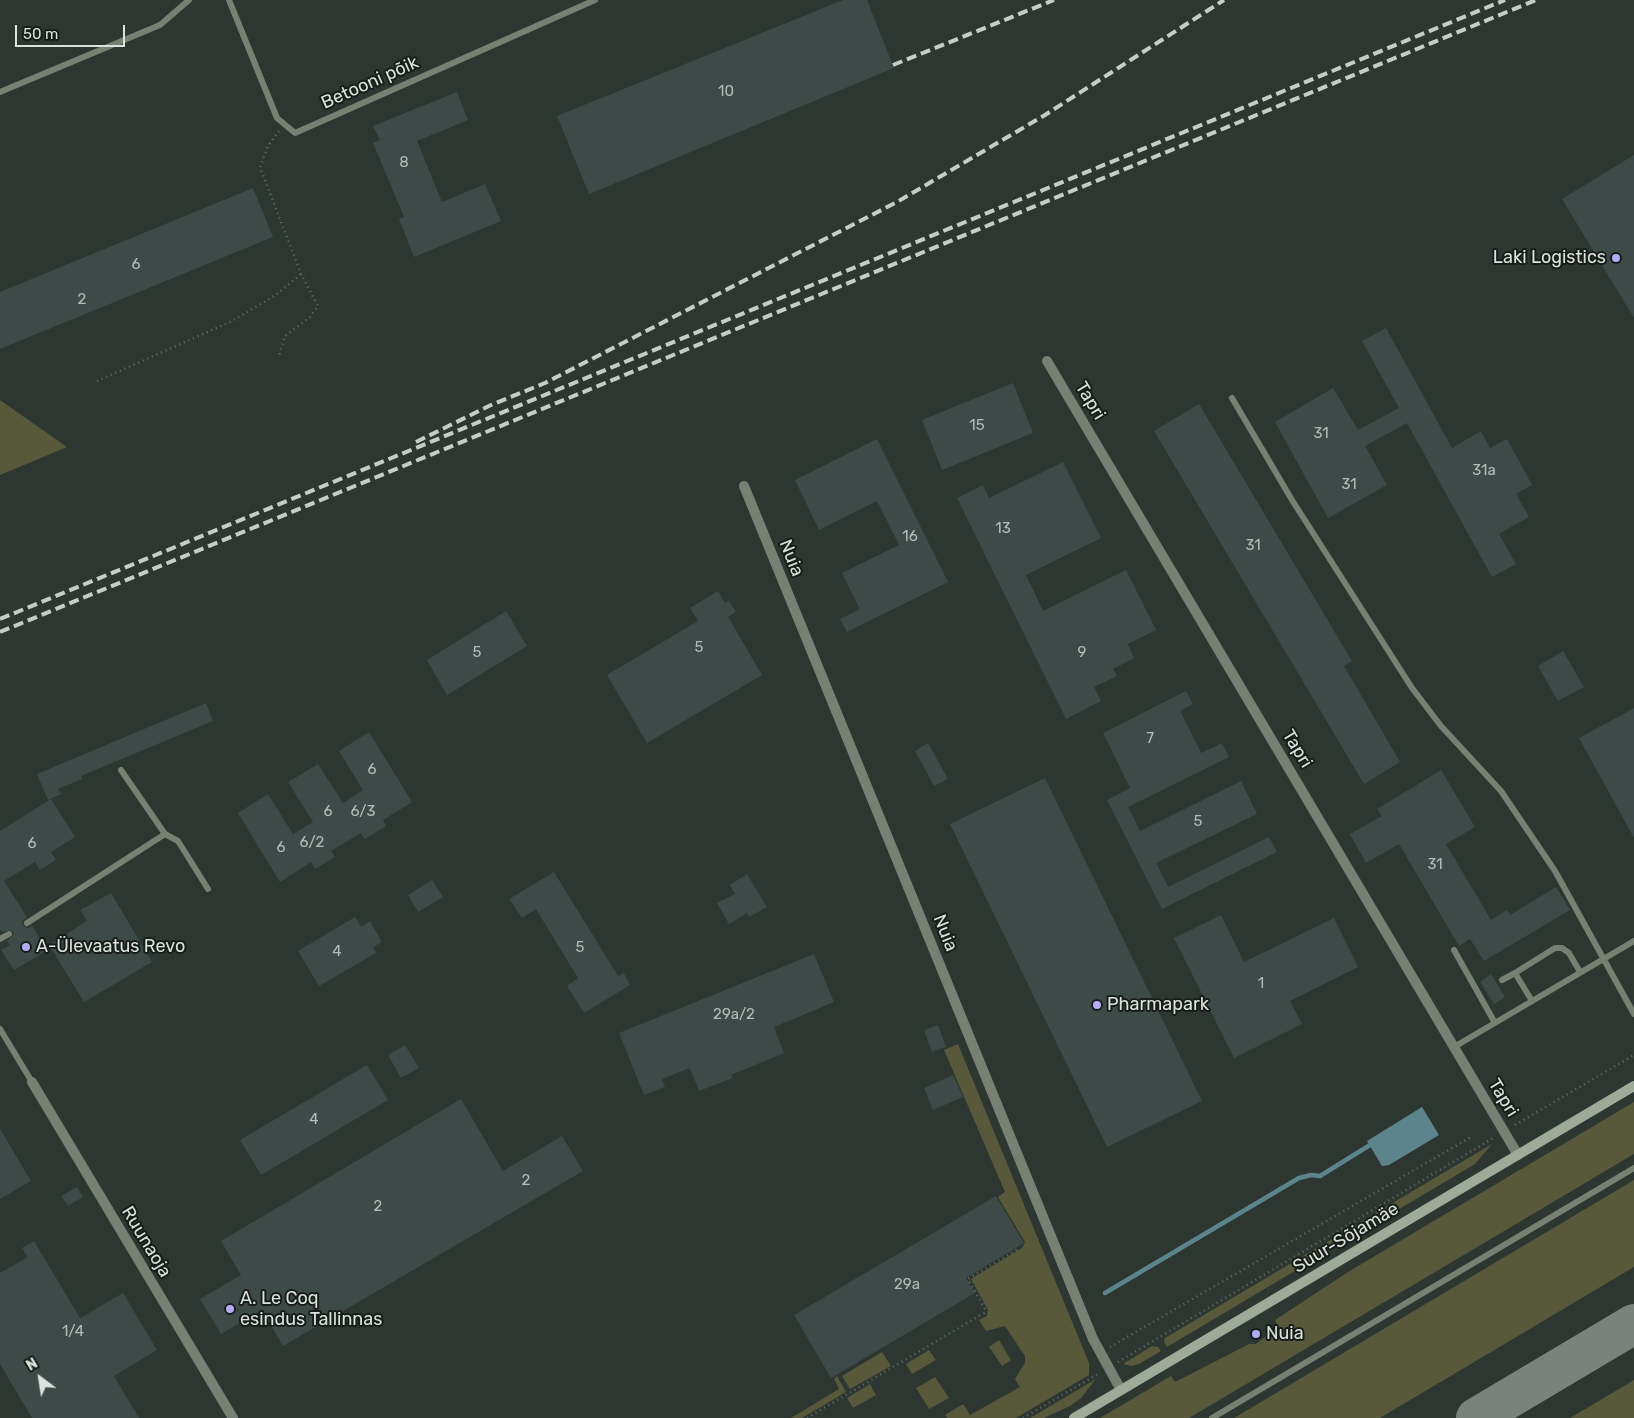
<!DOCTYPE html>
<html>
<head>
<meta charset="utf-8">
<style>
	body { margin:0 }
	#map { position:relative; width:1634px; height:1418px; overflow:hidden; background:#2d3631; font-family:Rubik,sans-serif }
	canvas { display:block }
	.north { position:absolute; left:15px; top:1353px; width:50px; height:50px; -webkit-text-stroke:4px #181d1a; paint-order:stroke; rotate:329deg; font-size:14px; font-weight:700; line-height:20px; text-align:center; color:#dbe1dd }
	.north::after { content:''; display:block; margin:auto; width:18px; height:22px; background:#dbe1dd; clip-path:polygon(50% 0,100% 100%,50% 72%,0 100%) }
	.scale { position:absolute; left:15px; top:25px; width:110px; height:22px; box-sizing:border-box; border:2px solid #dbe1dd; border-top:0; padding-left:6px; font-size:15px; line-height:18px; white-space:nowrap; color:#dbe1dd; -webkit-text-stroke:4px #181d1a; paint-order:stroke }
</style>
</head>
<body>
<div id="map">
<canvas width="1634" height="1418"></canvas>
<div class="north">N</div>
<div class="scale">50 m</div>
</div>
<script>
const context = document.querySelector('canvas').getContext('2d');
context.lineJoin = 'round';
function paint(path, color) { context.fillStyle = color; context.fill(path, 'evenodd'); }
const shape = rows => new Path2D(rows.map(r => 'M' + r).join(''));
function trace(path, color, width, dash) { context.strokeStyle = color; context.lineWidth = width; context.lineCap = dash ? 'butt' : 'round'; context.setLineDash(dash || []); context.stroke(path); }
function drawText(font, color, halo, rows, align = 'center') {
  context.font = font + ' Rubik,sans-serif'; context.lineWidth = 4; context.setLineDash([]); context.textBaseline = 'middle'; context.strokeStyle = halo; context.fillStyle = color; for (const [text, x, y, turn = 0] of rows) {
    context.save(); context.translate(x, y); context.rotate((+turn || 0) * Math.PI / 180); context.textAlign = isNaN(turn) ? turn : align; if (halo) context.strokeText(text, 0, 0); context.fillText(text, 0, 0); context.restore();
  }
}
paint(shape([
	[0,400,67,447,0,475],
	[958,1044,1089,1363,1089,1375,1016,1418,947,1418,945,1415,963,1404,970,1415,1020,1387,1015,1379,1025,1363,1025,1356,1005,1326,986,1331,979,1320,987,1316,988,1310,971,1279,1022,1248,1025,1242,998,1197,1005,1192,944,1050],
	[1634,1102,1634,1154,1189,1418,1100,1418,1171,1376,1175,1382,1249,1344,1256,1344,1278,1326,1275,1320,1348,1272],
	[1492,1144,1475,1164,1167,1347,1164,1342,1165,1338],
	[1634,1180,1634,1267,1380,1418,1234,1418],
	[999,1340,1011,1360,1002,1366,989,1347],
	[1152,1346,1158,1347,1161,1351,1139,1364,1131,1366,1123,1364],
	[929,1350,936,1360,912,1374,906,1364],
	[882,1352,891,1366,850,1389,842,1376],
	[837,1376,846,1392,802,1418,791,1418,839,1389,834,1379],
	[935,1377,949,1398,929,1409,916,1388],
	[1096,1379,1081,1398,1070,1406,1044,1418,1030,1418],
	[1634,1380,1634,1418,1570,1418],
	[870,1384,876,1395,853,1408,847,1398]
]), '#58583b');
paint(shape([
	[1422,1107,1439,1135,1389,1165,1382,1166,1367,1141]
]), '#5c848c');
trace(shape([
	[1105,1293,1299,1178,1311,1175,1320,1176,1370,1145]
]), '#5c848c', 4.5);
trace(shape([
	[1476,1418,1634,1324]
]), '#7a827c', 40);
paint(shape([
	[843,0,867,0,894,68,589,194,557,116],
	[457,92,468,120,417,141,442,202,485,184,501,221,414,257,399,219,404,217,373,143,380,140,373,126],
	[1634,155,1634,318,1562,199],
	[253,188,273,237,0,349,0,292],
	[1386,328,1452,448,1481,431,1490,448,1507,439,1532,485,1516,494,1529,517,1499,534,1516,564,1492,577,1407,423,1365,446,1387,485,1328,518,1275,422,1333,388,1358,430,1399,408,1362,341],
	[1013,383,1033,433,942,470,922,420],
	[1199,404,1352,661,1344,666,1400,762,1364,784,1154,431],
	[877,439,948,582,847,632,840,619,860,609,842,573,899,545,877,501,819,530,795,480],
	[1063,462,1101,538,1026,575,1043,611,1126,570,1156,630,1128,644,1134,658,1113,669,1117,676,1094,687,1101,701,1066,719,957,498,983,485,989,498],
	[718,591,725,603,729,601,736,612,728,617,762,675,647,743,607,675,698,621,690,608],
	[506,611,527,646,447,695,427,660],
	[1563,651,1584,687,1558,701,1538,666],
	[1186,691,1193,704,1180,711,1201,753,1222,743,1229,757,1128,807,1140,831,1241,781,1257,814,1156,863,1168,887,1269,837,1277,852,1162,909,1107,800,1130,788,1103,733],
	[206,703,213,721,81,776,82,779,58,789,61,794,48,800,37,774],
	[1634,708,1634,838,1579,738],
	[369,732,412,802,383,820,386,826,365,839,361,833,331,851,335,857,315,869,311,862,280,882,238,813,268,794,293,834,313,822,288,782,318,764,343,803,363,790,339,751],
	[928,743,948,779,934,786,915,751],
	[1441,770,1475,827,1446,844,1491,920,1507,910,1510,915,1556,887,1570,910,1484,961,1470,939,1459,946,1399,844,1366,863,1350,834,1382,816,1377,809],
	[1045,778,1202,1101,1107,1147,950,824],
	[51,799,75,837,51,852,56,860,40,870,35,862,4,881,27,917,22,921,23,926,28,928,32,926,48,950,14,970,1,950,10,945,7,941,14,934,11,930,2,932,0,929,0,831],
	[554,872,618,976,624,973,630,985,584,1013,567,986,578,978,536,909,522,918,509,899],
	[747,874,767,907,749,917,747,913,729,924,717,903,735,894,730,885],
	[432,880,443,897,418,912,408,895],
	[111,893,152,962,84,1002,49,945,87,921,80,910],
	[1221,915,1244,962,1334,918,1358,967,1290,1001,1302,1024,1234,1058,1174,938],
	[355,917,361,927,370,921,382,942,373,947,376,953,319,986,298,951],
	[814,954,834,1002,774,1027,784,1053,731,1075,733,1078,699,1091,690,1068,662,1079,665,1087,644,1095,619,1033],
	[1491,974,1505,997,1494,1004,1480,982],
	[938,1025,946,1047,932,1052,924,1030],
	[405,1045,419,1068,401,1078,388,1055],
	[367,1065,388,1100,261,1175,240,1140],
	[953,1075,963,1097,933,1110,924,1088],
	[461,1099,503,1171,562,1136,583,1171,283,1346,262,1310,221,1334,200,1299,241,1275,221,1241],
	[0,1129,31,1181,0,1199],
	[77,1187,83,1197,68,1206,61,1196],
	[996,1196,1024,1243,966,1278,975,1293,831,1378,794,1315],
	[34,1241,80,1318,123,1293,157,1350,114,1376,139,1418,32,1418,0,1364,0,1273,28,1257,22,1248]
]), '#3e4a48');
trace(shape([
	[279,131,268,146,260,167,301,274,318,306,310,317,285,336,279,356],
	[97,381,230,322,276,295,301,274],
	[1515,1125,1634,1055],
	[1110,1347,1471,1137],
	[1118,1362,1495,1137],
	[807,1418,984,1313,985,1309,968,1279,1018,1249],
	[1023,1418,1098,1374]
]), '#656d69', 2.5, [1, 4]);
trace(shape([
	[229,0,277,118,295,133,595,0],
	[0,92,160,25,189,0],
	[1232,398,1292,500,1412,688,1441,726,1501,791,1555,871,1634,1014],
	[165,834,178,841,208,889],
	[27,923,165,834,121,770],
	[0,939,9,934],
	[1454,950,1495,1023],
	[1502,980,1515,973],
	[1532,1001,1515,973,1555,948,1562,948,1569,953,1580,972],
	[0,1029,32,1082],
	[1454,1047,1634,941],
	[1212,1418,1634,1168]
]), '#788074', 6);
trace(shape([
	[1047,361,1518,1155],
	[744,486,1093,1339,1121,1390],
	[32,1082,233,1418]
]), '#788074', 10);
trace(shape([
	[1074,1418,1634,1086]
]), '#9fab98', 10);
trace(shape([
	[893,65,1054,0],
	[416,442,491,405,545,383,897,202,1045,115,1224,0],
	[0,619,1505,0],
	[0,632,1536,0]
]), '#c6cdc8', 4, [10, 5]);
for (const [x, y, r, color] of [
	[1616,258,5,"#b5acf8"],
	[26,947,5,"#b5acf8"],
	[1097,1005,5,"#b5acf8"],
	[230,1309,5,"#b5acf8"],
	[1256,1334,5,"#b5acf8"]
]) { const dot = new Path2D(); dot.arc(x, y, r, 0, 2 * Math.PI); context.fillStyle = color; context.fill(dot); trace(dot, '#181d1a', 2); }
drawText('15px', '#b4bbb8', null, [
	["10",726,92],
	["8",404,163],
	["6",136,265],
	["2",82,300],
	["15",977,426],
	["31",1321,434],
	["31a",1484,471],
	["31",1349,485],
	["13",1003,529],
	["16",910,537],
	["31",1253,546],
	["5",699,648],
	["5",477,653],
	["9",1082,653],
	["7",1150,739],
	["6",372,770],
	["6",328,812],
	["6/3",363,812],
	["5",1198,822],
	["6/2",312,843],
	["6",32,844],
	["6",281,848],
	["31",1435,865],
	["5",580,948],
	["4",337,952],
	["1",1261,984],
	["29a/2",734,1015],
	["4",314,1120],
	["2",526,1181],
	["2",378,1207],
	["29a",907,1285],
	["1/4",73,1332]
]);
drawText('18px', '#dbe1dd', '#181d1a', [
	["Betooni põik",370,83,-24],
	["Tapri",1090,401,59],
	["Nuia",791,558,68],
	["Tapri",1297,749,59],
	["Nuia",945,933,68],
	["Tapri",1503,1098,59],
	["Suur-Sõjamäe",1346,1238,-31],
	["Ruunaoja",146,1242,59]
]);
drawText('18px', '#dbe1dd', '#181d1a', [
	["Laki Logistics",1606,258,"right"],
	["A-Ülevaatus Revo",36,947],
	["Pharmapark",1107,1005],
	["A. Le Coq",240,1299],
	["esindus Tallinnas",240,1320],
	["Nuia",1266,1334]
], 'left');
</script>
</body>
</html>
